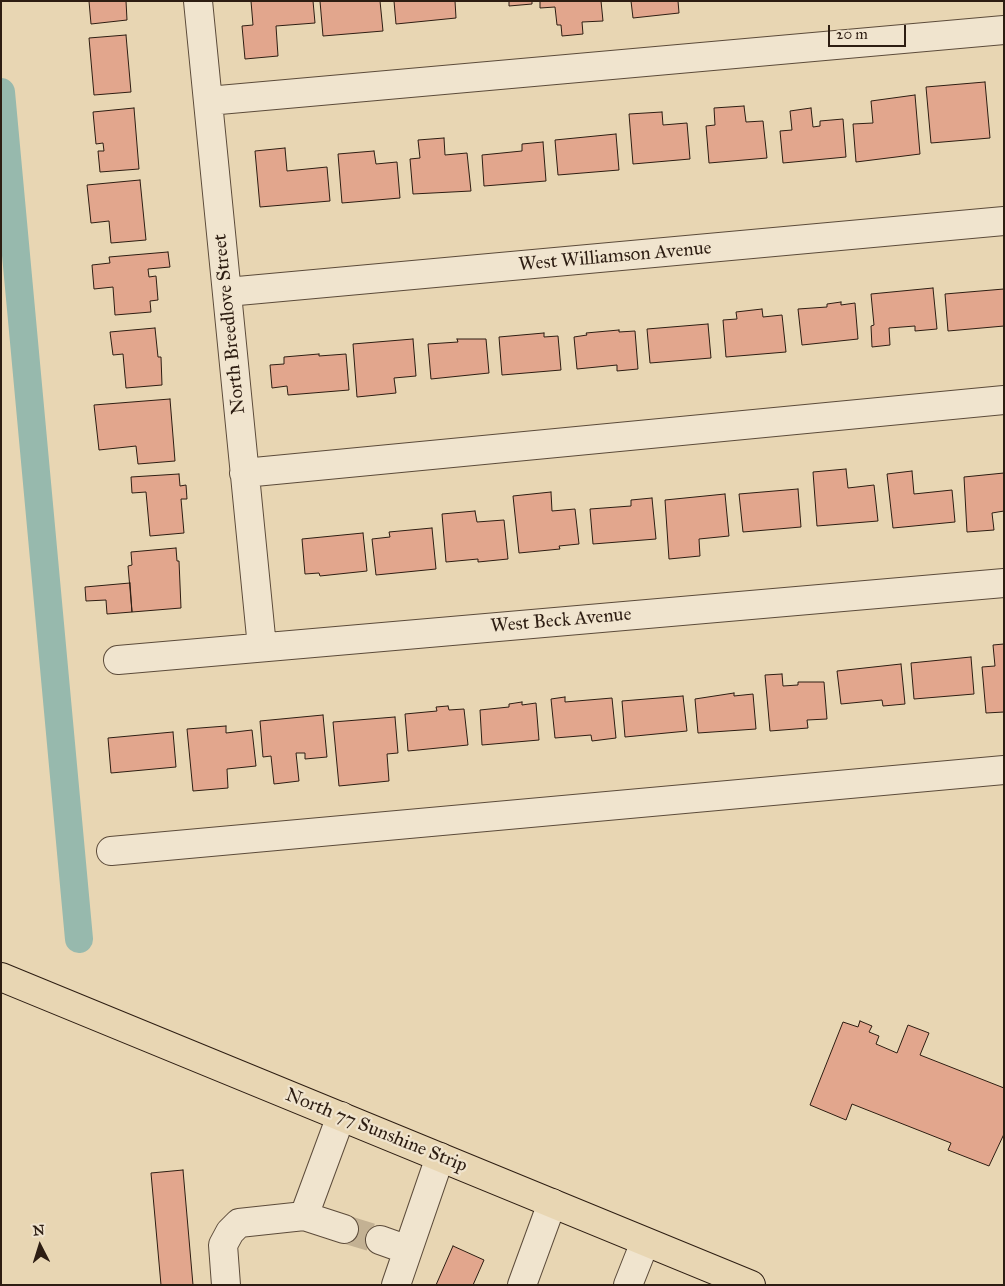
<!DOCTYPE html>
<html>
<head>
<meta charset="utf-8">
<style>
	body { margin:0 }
	#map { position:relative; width:1005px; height:1286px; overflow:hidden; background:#e8d6b3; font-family:"IM FELL Great Primer",serif }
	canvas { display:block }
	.frame { position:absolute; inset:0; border:2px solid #2d1d12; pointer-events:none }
	.north { position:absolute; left:15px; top:1221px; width:50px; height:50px; -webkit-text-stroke:4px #f0e4ce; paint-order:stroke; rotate:355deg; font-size:14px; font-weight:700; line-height:20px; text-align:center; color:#2d1d12 }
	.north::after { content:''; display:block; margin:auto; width:18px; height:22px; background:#2d1d12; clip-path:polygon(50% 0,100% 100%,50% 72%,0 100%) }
	.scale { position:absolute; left:828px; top:25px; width:78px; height:22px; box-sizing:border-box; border:2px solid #2d1d12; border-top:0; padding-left:6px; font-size:15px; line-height:18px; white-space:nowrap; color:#2d1d12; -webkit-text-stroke:4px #f0e4ce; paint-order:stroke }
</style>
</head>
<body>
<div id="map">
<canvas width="1005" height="1286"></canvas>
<div class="frame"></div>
<div class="north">N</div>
<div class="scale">20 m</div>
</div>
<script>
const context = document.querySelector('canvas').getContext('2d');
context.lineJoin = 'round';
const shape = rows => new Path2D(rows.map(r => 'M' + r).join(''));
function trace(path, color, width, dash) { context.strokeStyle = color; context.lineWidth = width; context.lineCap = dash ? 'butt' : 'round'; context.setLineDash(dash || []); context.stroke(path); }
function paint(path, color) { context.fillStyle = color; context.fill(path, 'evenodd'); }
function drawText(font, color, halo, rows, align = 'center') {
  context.font = font + ' "IM FELL Great Primer",serif'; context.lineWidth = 4.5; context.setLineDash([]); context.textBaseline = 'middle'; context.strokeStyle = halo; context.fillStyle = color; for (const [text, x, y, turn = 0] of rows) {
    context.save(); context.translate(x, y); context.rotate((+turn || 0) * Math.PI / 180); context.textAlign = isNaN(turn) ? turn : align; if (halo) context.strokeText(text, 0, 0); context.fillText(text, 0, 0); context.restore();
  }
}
trace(shape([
	[1,92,79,939]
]), '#97b9ad', 28);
const building = shape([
	[89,1,126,1,127,20,91,24,89,1],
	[251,1,313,1,315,23,276,26,278,56,245,59,242,26,253,25,251,1],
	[320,1,380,1,383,31,323,36,320,1],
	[394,1,455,1,456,18,396,24,394,1],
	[509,1,532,1,532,4,509,6,509,1],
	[540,1,601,1,603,21,582,22,583,34,562,36,561,25,557,25,555,7,540,8,540,1],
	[631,1,678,1,679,13,633,18,631,1],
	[126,35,131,92,94,95,89,38,126,35],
	[985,82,990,138,931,143,926,87,985,82],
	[915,95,920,154,856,162,853,124,873,123,871,101,915,95],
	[744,106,746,122,763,121,767,158,709,163,706,126,715,125,714,108,744,106],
	[134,108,139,169,100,172,98,151,104,151,103,143,96,144,93,112,134,108],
	[811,108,813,127,820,126,820,121,843,119,846,157,783,163,780,131,792,130,790,111,811,108],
	[662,112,663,125,687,123,690,159,633,164,629,114,662,112],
	[616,134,619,170,558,175,555,140,616,134],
	[444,138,445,155,467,153,471,191,413,194,410,159,420,158,418,140,444,138],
	[543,142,546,181,484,186,482,155,522,151,522,144,543,142],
	[285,148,287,171,327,167,330,201,260,207,255,151,285,148],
	[374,151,376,164,397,162,400,198,342,203,338,154,374,151],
	[140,180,146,240,111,243,109,221,91,223,87,185,140,180],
	[168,252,170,267,148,269,149,277,156,276,158,300,150,301,151,312,115,315,113,287,94,289,92,265,110,263,109,257,168,252],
	[933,288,937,329,915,331,915,326,889,328,890,345,872,347,871,326,874,325,871,294,933,288],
	[1004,289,1004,326,948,331,945,294,1004,289],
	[841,302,841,305,855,303,858,339,802,345,798,309,827,307,827,304,841,302],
	[762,309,763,317,782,315,786,352,726,357,723,320,737,319,736,312,762,309],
	[708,324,711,358,650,363,647,329,708,324],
	[155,328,158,357,161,357,162,385,126,388,123,354,113,355,110,332,155,328],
	[619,330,619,332,635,331,638,369,617,371,617,365,577,369,574,337,587,335,586,333,619,330],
	[544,333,544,337,558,336,561,370,502,375,499,337,544,333],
	[413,339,416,376,394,378,396,393,357,397,353,344,413,339],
	[457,339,486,339,489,373,431,379,428,344,458,342,457,339],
	[319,354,319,356,346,354,349,390,288,395,287,386,272,388,270,365,284,364,284,357,319,354],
	[170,399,175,461,138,464,136,446,99,450,94,405,170,399],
	[846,469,848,488,874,485,878,521,817,526,813,472,846,469],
	[912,471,914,494,952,490,955,522,893,528,887,474,912,471],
	[1004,473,1004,511,992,513,994,530,967,532,964,477,1004,473],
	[179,474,180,486,186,485,187,499,181,499,184,533,150,536,146,492,132,493,131,477,179,474],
	[798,489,801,527,743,532,739,494,798,489],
	[551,492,552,511,575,509,579,544,559,546,560,549,519,553,513,496,551,492],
	[725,494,729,536,699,539,700,556,669,559,665,500,725,494],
	[652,498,656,539,593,544,590,509,631,506,631,500,652,498],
	[475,511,477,522,504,520,508,559,478,562,478,559,446,562,442,514,475,511],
	[432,528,436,569,376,575,372,539,390,537,389,532,432,528],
	[363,533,367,571,320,576,319,573,305,574,302,539,363,533],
	[176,548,177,561,179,561,181,608,132,612,128,566,132,565,131,552,176,548],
	[130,583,132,612,107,614,106,600,86,601,85,587,130,583],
	[1004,644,1004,712,986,713,982,667,995,666,993,645,1004,644],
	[971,657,974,694,914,699,911,663,971,657],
	[901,664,905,704,883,706,882,700,841,704,837,671,901,664],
	[782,674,783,686,798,685,798,682,824,682,827,719,807,720,808,728,770,731,765,675,782,674],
	[734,693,734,696,753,694,756,729,698,733,695,699,734,693],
	[683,696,687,731,625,737,622,701,683,696],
	[565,697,565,702,612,698,616,738,592,741,591,735,555,738,551,699,565,697],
	[522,702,522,705,536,703,539,740,482,745,480,710,509,707,509,704,522,702],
	[448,706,449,710,464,709,468,745,408,751,405,714,437,711,436,707,448,706],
	[323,715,327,757,305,759,305,753,296,753,299,781,274,784,271,756,263,757,260,721,323,715],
	[395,717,398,753,387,754,389,781,339,786,333,722,395,717],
	[226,726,226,733,252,730,256,766,227,769,228,788,193,791,187,729,226,726],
	[173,732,176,767,111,773,108,738,173,732],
	[860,1021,872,1026,869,1032,879,1036,876,1044,897,1053,908,1025,929,1033,920,1055,1004,1088,1004,1134,989,1166,948,1150,951,1143,852,1104,846,1120,810,1105,843,1022,858,1027,860,1021],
	[183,1170,193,1285,161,1285,151,1173,183,1170],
	[453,1246,484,1260,473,1285,436,1285,453,1246]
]);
paint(building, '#e2a68d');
trace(building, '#2d1d12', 1);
trace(shape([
	[344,1229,380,1240]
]), '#c3b193', 28, [28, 14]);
const minor = shape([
	[198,1,262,647],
	[208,101,1004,30],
	[227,292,1004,221],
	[244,473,1004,400],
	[118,660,1004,583],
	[111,851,1004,770],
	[304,1216,344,1229],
	[380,1240,408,1250],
	[226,1285,223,1245,230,1232,239,1223,304,1216,341,1116],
	[396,1285,440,1157],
	[522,1285,552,1203],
	[628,1285,645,1242]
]);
const major = shape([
	[1,977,751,1285]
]);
trace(minor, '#5c4b3a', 30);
trace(major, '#2d1d12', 30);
trace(minor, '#f0e4ce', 28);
trace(major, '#e8d6b3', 28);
drawText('19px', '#2d1d12', '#f0e4ce', [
	["West Williamson Avenue",615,257,-5],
	["North Breedlove Street",230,324,-96],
	["West Beck Avenue",561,621,-5],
	["North 77 Sunshine Strip",376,1131,22]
]);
</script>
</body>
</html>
